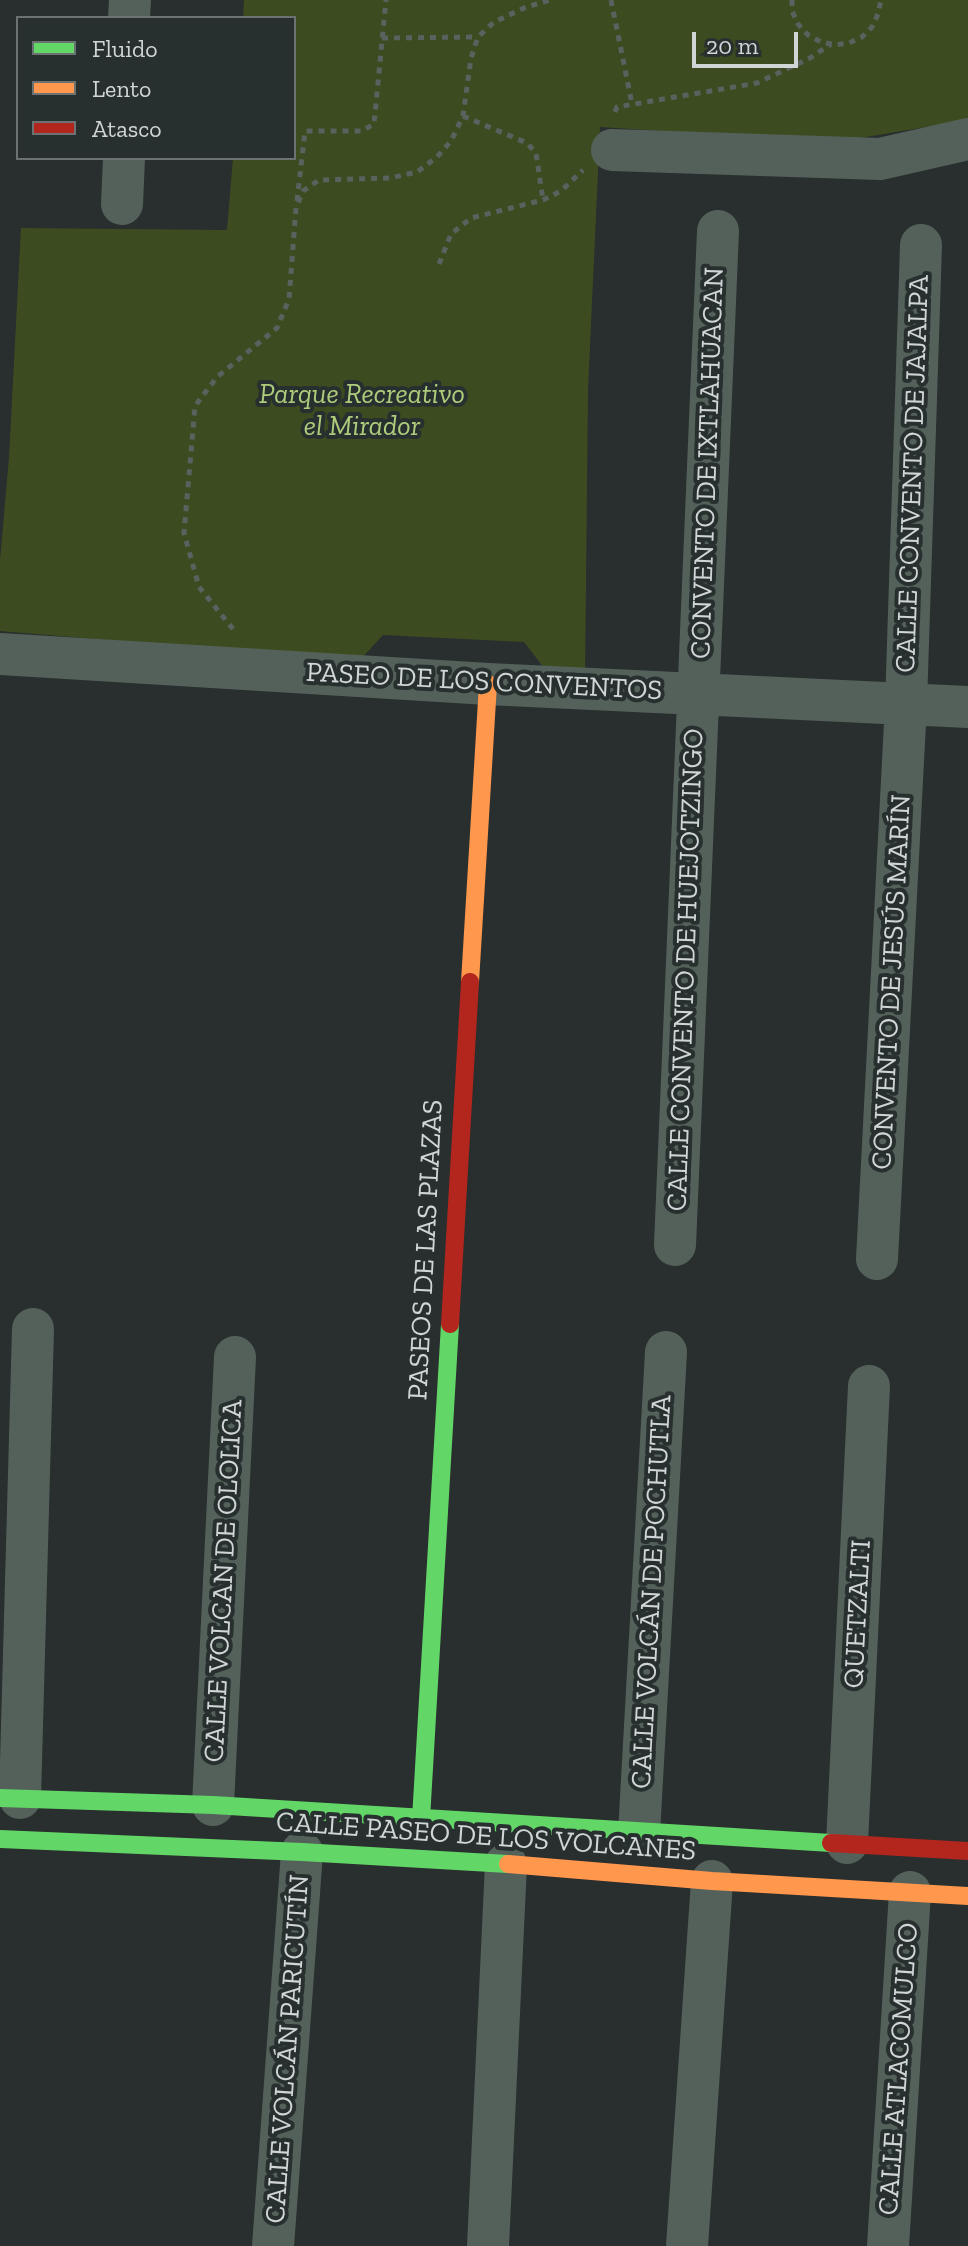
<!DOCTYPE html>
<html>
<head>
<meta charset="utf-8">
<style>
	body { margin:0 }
	#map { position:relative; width:968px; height:2246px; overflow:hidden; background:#292e2e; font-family:"Zilla Slab",serif }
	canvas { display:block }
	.legend { position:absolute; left:16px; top:16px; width:280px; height:144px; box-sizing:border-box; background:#27302f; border:2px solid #6b7271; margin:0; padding:10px 14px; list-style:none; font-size:24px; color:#d0d5d5 }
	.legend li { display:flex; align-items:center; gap:16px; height:40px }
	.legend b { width:40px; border:2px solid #6b7271 }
	.scale { position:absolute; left:692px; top:32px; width:106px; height:36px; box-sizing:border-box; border:4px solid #d0d5d5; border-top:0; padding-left:10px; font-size:24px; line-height:28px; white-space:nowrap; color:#d0d5d5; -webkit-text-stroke:6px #27302f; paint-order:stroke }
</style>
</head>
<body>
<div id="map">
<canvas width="968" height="2246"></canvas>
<ul class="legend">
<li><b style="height:10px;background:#63d668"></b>Fluido</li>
<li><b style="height:10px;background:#ff974d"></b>Lento</li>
<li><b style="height:10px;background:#b3261e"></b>Atasco</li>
</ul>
<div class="scale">20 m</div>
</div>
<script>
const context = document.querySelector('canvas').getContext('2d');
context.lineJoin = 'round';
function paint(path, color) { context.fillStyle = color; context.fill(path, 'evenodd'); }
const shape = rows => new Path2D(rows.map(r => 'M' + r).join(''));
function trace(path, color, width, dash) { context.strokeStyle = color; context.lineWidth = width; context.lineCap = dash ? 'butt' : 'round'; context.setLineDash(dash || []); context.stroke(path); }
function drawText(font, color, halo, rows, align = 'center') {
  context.font = font + ' "Zilla Slab",serif'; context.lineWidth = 8; context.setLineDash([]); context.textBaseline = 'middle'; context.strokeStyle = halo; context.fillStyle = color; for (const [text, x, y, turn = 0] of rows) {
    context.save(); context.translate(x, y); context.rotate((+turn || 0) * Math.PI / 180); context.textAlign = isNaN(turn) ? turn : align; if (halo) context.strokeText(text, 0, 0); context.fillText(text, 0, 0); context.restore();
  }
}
paint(shape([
	[244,0,968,0,968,120,836,142,600,127,588,390,585,677,551,677,524,642,383,635,359,661,0,631,0,561,9,457,21,228,227,230,233,158,294,158,294,18,243,18]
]), '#3d4c20');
trace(shape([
	[611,0,632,104],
	[792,0,792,11,798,24,808,35,821,42,835,45,849,43,862,37,872,27,878,14,881,0],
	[382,38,478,37],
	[615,112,617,107,757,83,810,58,831,44],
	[463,116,527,143,536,153,543,200],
	[297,201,305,131,362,131,374,124,386,0],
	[439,264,451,234,471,218,543,200,561,191,583,170],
	[233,629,199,587,184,533,195,406,217,377,277,328,289,299,296,208,303,191,319,180,390,178,417,172,437,157,451,141,463,116,471,58,478,37,494,22,524,8,550,0]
]), '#59625e', 5, [6, 6]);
trace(shape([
	[129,18,130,0],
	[612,150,880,159,968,139],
	[122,204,124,158],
	[0,654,488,684,968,707],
	[675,1245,718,231],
	[877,1259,906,704,921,245],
	[20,1798,33,1329],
	[213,1805,235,1357],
	[639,1833,666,1352],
	[847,1843,869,1386],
	[273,2246,302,1852],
	[488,2246,506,1864],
	[687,2246,712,1881],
	[888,2246,910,1892]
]), '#54615a', 42);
trace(shape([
	[0,1798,213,1805,831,1843],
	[421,1819,450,1324],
	[0,1839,302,1852,508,1864]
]), '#63d668', 18);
trace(shape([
	[470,982,488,684],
	[508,1864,712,1881,968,1896]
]), '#ff974d', 18);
trace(shape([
	[450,1324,470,982],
	[831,1843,968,1851]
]), '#b3261e', 18);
drawText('italic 28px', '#aecc7b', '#27302f', [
	["Parque Recreativo",362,395],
	["el Mirador",362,427]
]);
drawText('28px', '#d0d5d5', '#27302f', [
	["CONVENTO DE IXTLAHUACAN",708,463,-88],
	["CALLE CONVENTO DE JAJALPA",913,474,-88],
	["PASEO DE LOS CONVENTOS",484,682,3],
	["CALLE CONVENTO DE HUEJOTZINGO",686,970,-88],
	["CONVENTO DE JESÚS MARÍN",892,982,-87],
	["PASEOS DE LAS PLAZAS",426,1250,-87],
	["CALLE VOLCAN DE OLOLICA",224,1581,-87],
	["CALLE VOLCÁN DE POCHUTLA",652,1592,-87],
	["QUETZALTI",858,1614,-87],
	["CALLE PASEO DE LOS VOLCANES",486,1837,4],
	["CALLE VOLCÁN PARICUTÍN",288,2049,-86],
	["CALLE ATLACOMULCO",899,2069,-86]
]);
</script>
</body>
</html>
